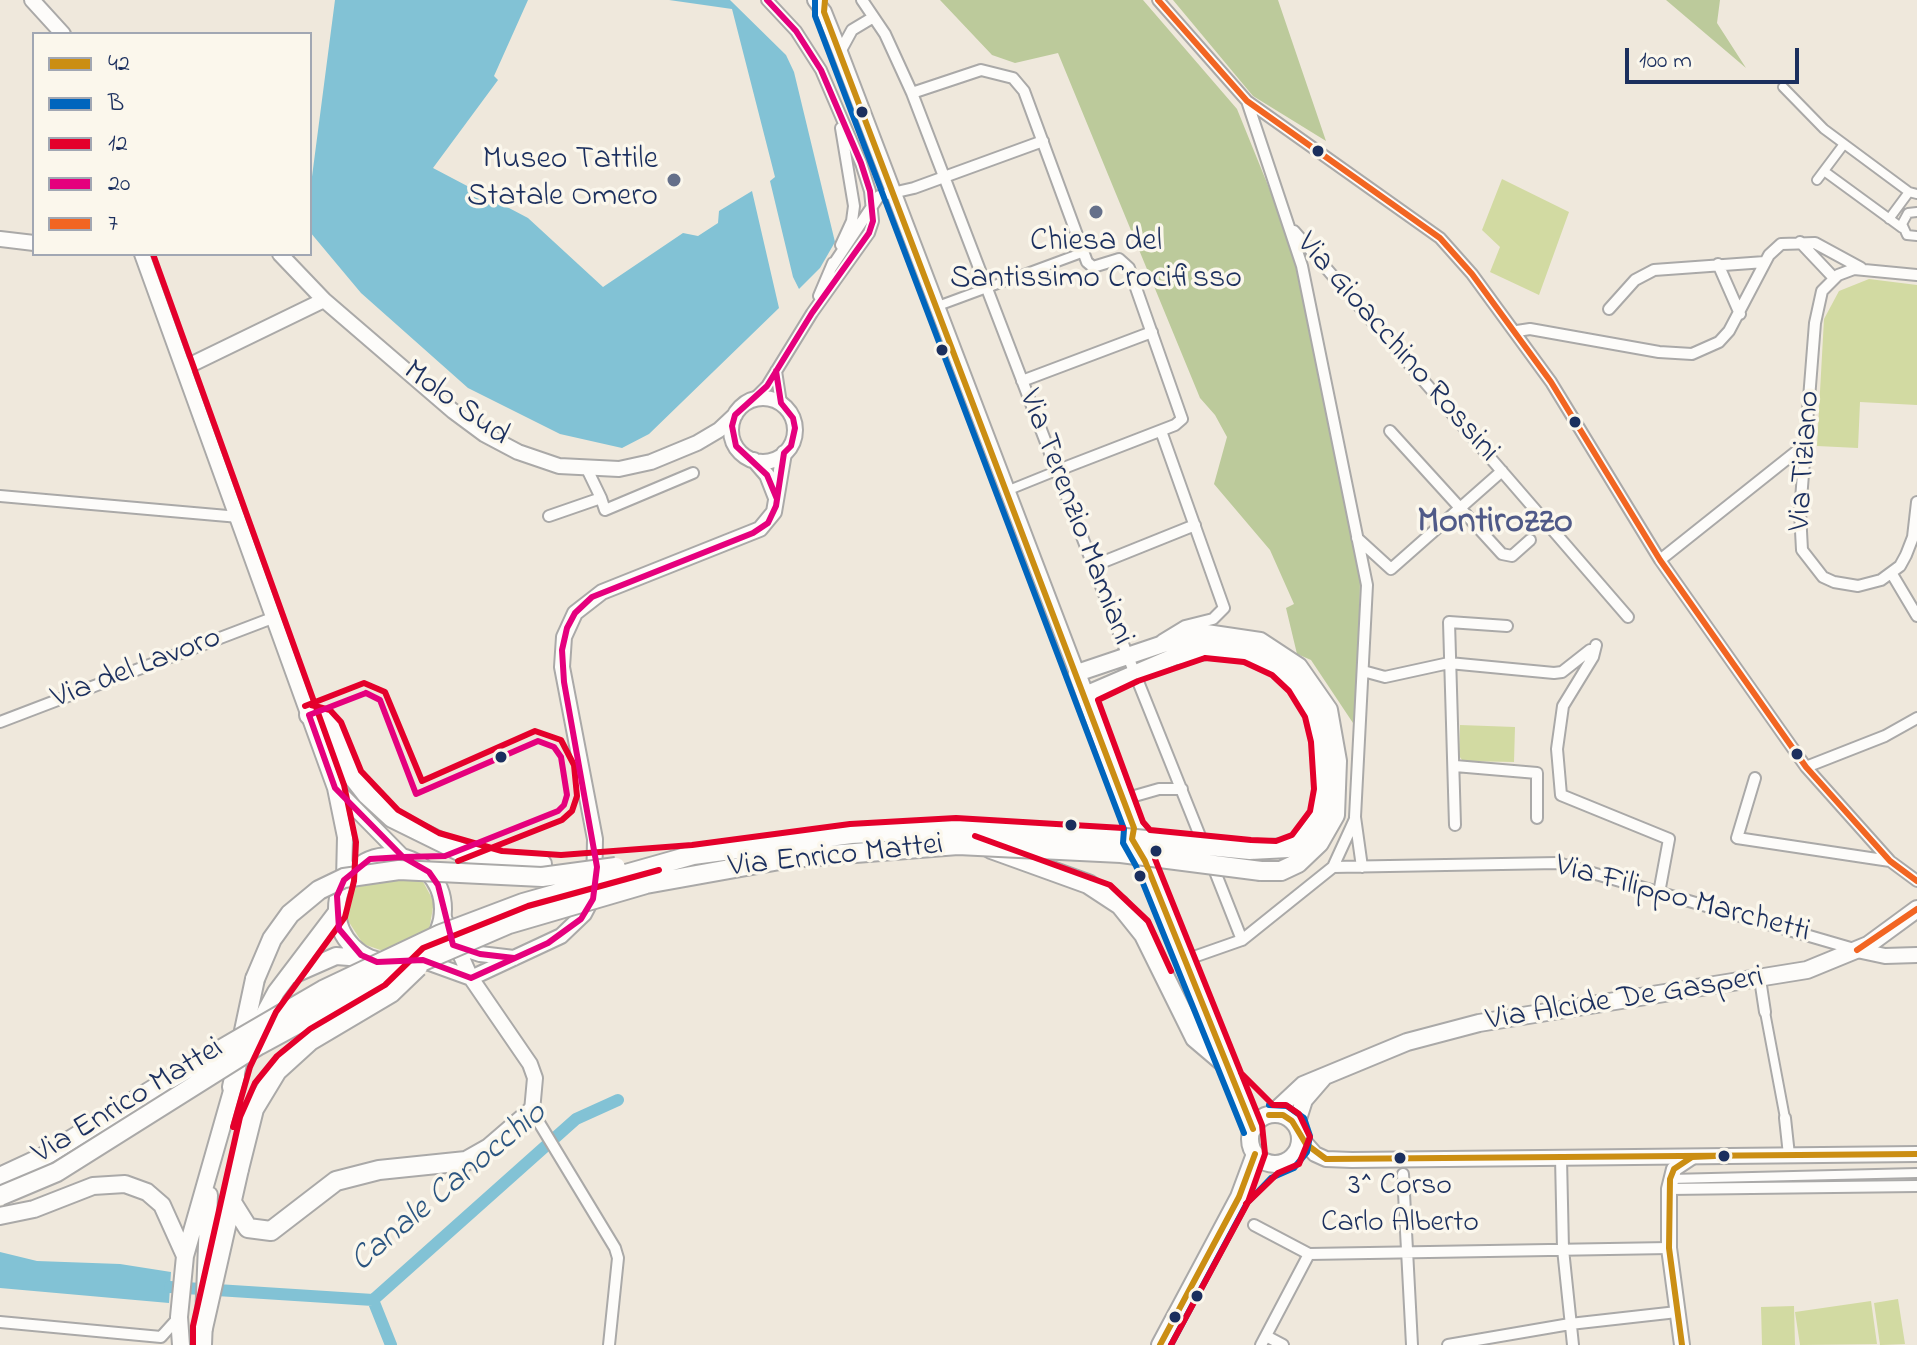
<!DOCTYPE html>
<html>
<head>
<meta charset="utf-8">
<style>
	body { margin:0 }
	#map { position:relative; width:1917px; height:1345px; overflow:hidden; background:#efe8dc; font-family:"Indie Flower",sans-serif }
	canvas { display:block }
	.legend { position:absolute; left:32px; top:32px; width:280px; height:224px; box-sizing:border-box; background:#fbf7ec; border:2px solid #a1a7b3; margin:0; padding:10px 14px; list-style:none; font-size:24px; color:#1b2f5e }
	.legend li { display:flex; align-items:center; gap:16px; height:40px }
	.legend b { width:40px; border:2px solid #a1a7b3 }
	.scale { position:absolute; left:1625px; top:48px; width:174px; height:36px; box-sizing:border-box; border:4px solid #1b2f5e; border-top:0; padding-left:10px; font-size:24px; line-height:28px; white-space:nowrap; color:#1b2f5e; -webkit-text-stroke:6px #fbf7ec; paint-order:stroke }
</style>
</head>
<body>
<div id="map">
<canvas width="1917" height="1345"></canvas>
<ul class="legend">
<li><b style="height:10px;background:#cb8e13"></b>42</li>
<li><b style="height:10px;background:#0065bd"></b>B</li>
<li><b style="height:10px;background:#e4002b"></b>12</li>
<li><b style="height:10px;background:#e5007d"></b>20</li>
<li><b style="height:10px;background:#f26522"></b>7</li>
</ul>
<div class="scale">100 m</div>
</div>
<script>
const context = document.querySelector('canvas').getContext('2d');
context.lineJoin = 'round';
function paint(path, color) { context.fillStyle = color; context.fill(path, 'evenodd'); }
const shape = rows => new Path2D(rows.map(r => 'M' + r).join(''));
function trace(path, color, width, dash) { context.strokeStyle = color; context.lineWidth = width; context.lineCap = dash ? 'butt' : 'round'; context.setLineDash(dash || []); context.stroke(path); }
function drawText(font, color, halo, rows, align = 'center') {
  context.font = font + ' "Indie Flower",sans-serif'; context.lineWidth = 7; context.setLineDash([]); context.textBaseline = 'middle'; context.strokeStyle = halo; context.fillStyle = color; for (const [text, x, y, turn = 0] of rows) {
    context.save(); context.translate(x, y); context.rotate((+turn || 0) * Math.PI / 180); context.textAlign = isNaN(turn) ? turn : align; if (halo) context.strokeText(text, 0, 0); context.fillText(text, 0, 0); context.restore();
  }
}
paint(shape([
	[1502,179,1569,212,1539,295,1490,272,1500,247,1482,230],
	[1869,279,1917,285,1917,405,1860,402,1858,448,1817,446,1824,319,1839,291],
	[1460,725,1515,727,1514,762,1463,761,1459,756],
	[421,878,434,902,429,930,392,954,363,944,347,919,347,904,359,879],
	[1898,1299,1905,1344,1880,1345,1874,1303],
	[1871,1301,1877,1344,1800,1345,1795,1312],
	[1794,1306,1795,1345,1762,1345,1761,1307]
]), '#d2daa2');
paint(shape([
	[940,0,1143,0,1237,109,1282,220,1297,270,1360,582,1357,729,1311,660,1297,654,1286,608,1294,604,1270,550,1214,484,1227,437,1215,415,1200,398,1058,53,1015,63,992,55],
	[1173,0,1278,0,1326,141,1253,96],
	[1666,0,1720,0,1717,23,1746,68]
]), '#bcca9b');
paint(shape([
	[335,0,528,0,494,76,498,80,433,168,528,218,603,287,683,233,698,236,718,223,719,211,752,191,779,308,649,434,622,448,560,434,468,388,361,293,310,232,310,192],
	[669,0,730,0,786,55,794,72,835,242,820,268,799,289,793,277,770,181,775,177,732,9],
	[0,1252,37,1261,120,1264,171,1272,169,1303,0,1288]
]), '#82c2d5');
trace(shape([
	[170,1287,373,1300,576,1119,618,1100],
	[373,1300,391,1345]
]), '#82c2d5', 12);
const pedestrian = shape([
	[1783,87,1824,129,1909,192,1917,194],
	[1824,171,1902,228],
	[1817,180,1844,144],
	[1917,212,1908,213,1902,224,1907,235,1917,236],
	[1889,219,1909,192],
	[938,306,1084,252],
	[1009,490,1056,471],
	[1765,1012,1785,1118],
	[1670,1179,1917,1173]
]);
const minor = shape([
	[862,0,885,34,912,93,1127,654,1204,846],
	[1158,0,1247,101,1440,238,1472,274,1551,382,1660,560,1806,767,1890,861,1917,881],
	[840,52,852,30,872,18],
	[912,93,981,70,1013,78,1024,91,1087,262,1093,267,1119,259,1129,268,1182,419,1175,425,1056,471],
	[1247,101,1302,266,1367,585,1355,817,1362,867],
	[841,128,854,206,852,221,841,245],
	[1294,231,1628,617],
	[1800,242,1834,278],
	[1718,264,1740,314],
	[831,268,879,196,914,188,1043,141],
	[1917,275,1854,269,1838,275,1822,291,1815,323,1800,512,1802,550,1823,577,1834,582,1858,586,1881,580,1900,566,1906,555,1913,537,1917,502],
	[819,296,833,263],
	[1609,309,1635,280,1654,270,1765,262],
	[1517,331,1530,329,1659,352,1692,354,1719,342,1729,331,1769,255,1781,244,1815,243,1861,268],
	[776,371,781,403],
	[1022,381,1152,332],
	[754,399,767,386,812,313,869,233,873,221,870,191,861,163,821,70,796,31,767,0],
	[1161,431,1224,608,1213,619,1185,626,1162,640],
	[1390,431,1502,554,1512,556,1530,540],
	[0,496,239,517],
	[601,498,605,510,693,473],
	[549,516,601,498,587,469],
	[1357,538,1391,569,1502,471],
	[1660,560,1807,443],
	[1093,566,1195,525],
	[1892,574,1917,616],
	[1596,645,1593,657,1563,706,1557,749,1561,795,1669,839,1659,893],
	[1363,671,1385,677,1449,663,1554,673,1562,672,1590,650],
	[0,722,275,617],
	[1455,766,1537,773,1537,818],
	[1806,767,1885,736,1917,718],
	[1755,778,1737,838,1890,861],
	[1124,799,1159,789,1182,789],
	[1455,825,1449,622,1507,626],
	[1212,864,1242,940],
	[1333,867,1558,863,1854,949],
	[1185,960,1242,940,1333,867,1355,819],
	[1760,979,1765,1012],
	[532,1111,615,1248,618,1258,609,1345],
	[1785,1118,1789,1155],
	[1561,1158,1563,1249,1573,1345],
	[1403,1174,1412,1345],
	[1669,1189,1917,1186],
	[1254,1225,1309,1254],
	[0,1322,161,1337,179,1317],
	[1266,1336,1283,1345],
	[1261,1345,1309,1254,1669,1248],
	[1448,1345,1570,1324,1677,1312]
]);
const tertiary = shape([
	[32,0,63,34],
	[0,239,34,243],
	[142,254,335,788,345,837,344,880],
	[280,254,324,300,453,411,484,434,518,452,559,466,619,469,651,462,697,443,719,430,735,415],
	[184,368,324,300],
	'731 430a32 32 0 1 1 64 0a32 32 0 1 1-64 0Z',
	[754,460,767,475,776,498],
	[338,791,403,857],
	[443,916,471,978,530,1064,535,1078,532,1111],
	[453,945,480,954,514,958],
	[1857,950,1885,956,1917,955],
	[424,961,471,978],
	[471,978,561,936,584,914,594,895,595,839,562,667,564,637,575,613,602,592,760,529,774,512,784,453],
	[1682,1345,1669,1248,1669,1189,1674,1169,1692,1157]
]);
const secondary = shape([
	[815,0,824,12,840,52,1077,673],
	[1300,1137,1315,1154,1326,1159,1352,1160,1917,1154]
]);
const primary = shape([
	[1085,695,1178,655],
	[1134,828,1132,839,1137,852,1145,861,1253,1129],
	[1141,836,1134,828,1077,673,1169,642],
	'337 909a53 53 0 1 1 106 0a53 53 0 1 1-106 0Z',
	[295,974,336,956,363,958],
	[254,1033,276,992,336,913],
	[1272,1114,1303,1085,1407,1042,1479,1023,1807,970,1868,945,1917,909],
	'1250 1139a25 25 0 1 1 50 0a25 25 0 1 1-50 0Z',
	[1296,1125,1304,1100,1323,1078],
	[0,1216,34,1209,93,1186,125,1184,147,1192,162,1205,185,1256],
	[181,1345,179,1317,185,1256,236,1077],
	[203,1345,209,1195],
	[1160,1345,1239,1197,1255,1154]
]);
const trunk = shape([
	[1169,642,1206,634,1260,642,1298,667,1328,710,1337,761,1335,815,1319,843,1298,863,1281,871,1261,871],
	[1178,655,1218,648,1261,657,1291,678,1314,713,1321,740,1324,782,1318,820,1306,836,1288,848,1250,850],
	[309,715,325,719,334,729,352,776,367,795,392,818,461,852,500,861,542,864],
	[991,849,1088,884,1120,905,1144,935,1195,1038,1228,1066],
	[232,1087,255,979],
	[0,1177,43,1157,170,1079],
	[233,1204,248,1228,271,1231,336,1181,379,1170,466,1161,489,1148,532,1111],
	[203,1328,239,1169]
]);
trace(pedestrian, '#aaa9a8', 12);
trace(minor, '#aaa9a8', 14);
trace(tertiary, '#aaa9a8', 18);
trace(secondary, '#aaa9a8', 18);
trace(primary, '#aaa9a8', 20);
trace(trunk, '#aaa9a8', 22);
trace(pedestrian, '#fdfcfa', 8);
trace(minor, '#fdfcfa', 10);
trace(tertiary, '#fdfcfa', 14);
trace(secondary, '#fdfcfa', 14);
trace(primary, '#fdfcfa', 16);
trace(trunk, '#fdfcfa', 18);
const trunkBridge = shape([
	[255,979,272,939,290,914,319,890,344,878,399,870,542,877,616,867],
	[170,1079,323,990,441,934,523,903,693,855,851,834,957,828,1115,837,1250,850],
	[239,1169,254,1109,277,1071,310,1041,391,993,418,967],
	[0,1196,57,1172,259,1045,377,981,509,924,646,884,791,858,958,845,1121,853,1261,871]
]);
trace(trunkBridge, '#aaa9a8', 22, []);
trace(trunkBridge, '#fdfcfa', 18);
trace(shape([
	[825,0,824,12,1134,828,1132,839,1145,861,1253,1129],
	[1269,1115,1283,1115,1292,1121,1306,1144,1326,1159,1917,1154],
	[1160,1345,1239,1197,1255,1154],
	[1682,1345,1669,1248,1670,1179,1674,1169,1692,1157,1715,1156]
]), '#cb8e13', 6);
trace(shape([
	[815,0,815,16,1124,829,1123,843,1136,866,1244,1133],
	[1171,1345,1247,1203,1271,1178,1294,1168,1307,1152,1310,1136,1304,1118,1287,1106,1269,1105]
]), '#0065bd', 6);
trace(shape([
	[153,254,344,785,356,842,354,881,345,917,276,1012,250,1067,233,1127],
	[1205,658,1244,662,1272,675,1289,691,1305,717,1311,742,1314,789,1310,811,1292,835,1276,841,1251,840,1150,830,1143,822,1098,700,1138,681,1205,658],
	[311,705,330,710,341,722,361,771,398,810,439,833,502,851,561,855,692,845,850,824,956,818,1123,828],
	[305,706,364,683,385,692,422,781,535,731,561,740,574,765,577,796,572,811,562,820,458,861],
	[975,836,1110,885,1148,921,1171,971],
	[1156,851,1155,859,1262,1125,1265,1154,1248,1202,1171,1345],
	[1241,1073,1273,1105,1286,1105,1299,1114,1310,1137,1299,1164,1278,1173,1246,1204],
	[193,1345,193,1326,240,1117,255,1083,277,1056,310,1029,385,985,423,948,528,906,659,870]
]), '#e4002b', 6);
trace(shape([
	[767,0,796,31,821,70,861,163,870,191,873,221,869,233,812,313,767,386,735,415,732,426,736,446,767,475,777,499],
	[366,693,380,700,416,794,538,741,554,747,561,757,567,795,564,805,558,811,445,856,403,857,335,788,309,715,366,693],
	[514,958,480,954,453,945,438,885,429,872,403,857,370,859,344,880,337,896,339,929,361,955,377,962,423,960,471,978,548,943,581,919,593,899,597,867,564,682,562,650,567,628,575,613,592,597,753,533,768,523,776,506,784,453,791,446,795,428,793,418,781,403,776,371]
]), '#e5007d', 6);
trace(shape([
	[1158,0,1247,101,1440,238,1472,274,1551,382,1660,560,1806,767,1890,861,1917,881],
	[1857,950,1917,909]
]), '#f26522', 6);
for (const [x, y, r, color] of [
	[862,112,7,"#1b2f5e"],
	[1318,151,7,"#1b2f5e"],
	[674,180,8,"#65708a"],
	[1096,212,8,"#65708a"],
	[942,350,7,"#1b2f5e"],
	[1575,422,7,"#1b2f5e"],
	[1797,754,7,"#1b2f5e"],
	[501,757,7,"#1b2f5e"],
	[1071,825,7,"#1b2f5e"],
	[1156,851,7,"#1b2f5e"],
	[1140,876,7,"#1b2f5e"],
	[1724,1156,7,"#1b2f5e"],
	[1400,1158,7,"#1b2f5e"],
	[1197,1296,7,"#1b2f5e"],
	[1175,1317,7,"#1b2f5e"]
]) { const dot = new Path2D(); dot.arc(x, y, r, 0, 2 * Math.PI); context.fillStyle = color; context.fill(dot); trace(dot, '#fbf7ec', 3); }
drawText('30px', '#1b2f5e', '#fbf7ec', [
	["3^ Corso",1400,1188],
	["Carlo Alberto",1400,1225]
]);
drawText('32px', '#1b2f5e', '#fbf7ec', [
	["Museo Tattile",658,162],
	["Statale Omero",658,199],
	["Chiesa del",1096,244,"center"],
	["Santissimo Crocifisso",1096,281,"center"]
], 'right');
drawText('32px', '#1b2f5e', '#fbf7ec', [
	["Via Gioacchino Rossini",1396,349,49],
	["Molo Sud",455,405,36],
	["Via Tiziano",1807,461,-86],
	["Via Terenzio Mamiani",1074,518,69],
	["Via del Lavoro",137,670,-21],
	["Via Enrico Mattei",836,858,-6],
	["Via Filippo Marchetti",1682,901,15],
	["Via Alcide De Gasperi",1625,1001,-9],
	["Via Enrico Mattei",129,1103,-31]
]);
drawText('italic 34px', '#2c5681', '#fbf7ec', [
	["Canale Canocchio",450,1189,-40]
]);
drawText('bold 36px', '#505a88', '#fbf7ec', [
	["Montirozzo",1495,525]
]);
</script>
</body>
</html>
